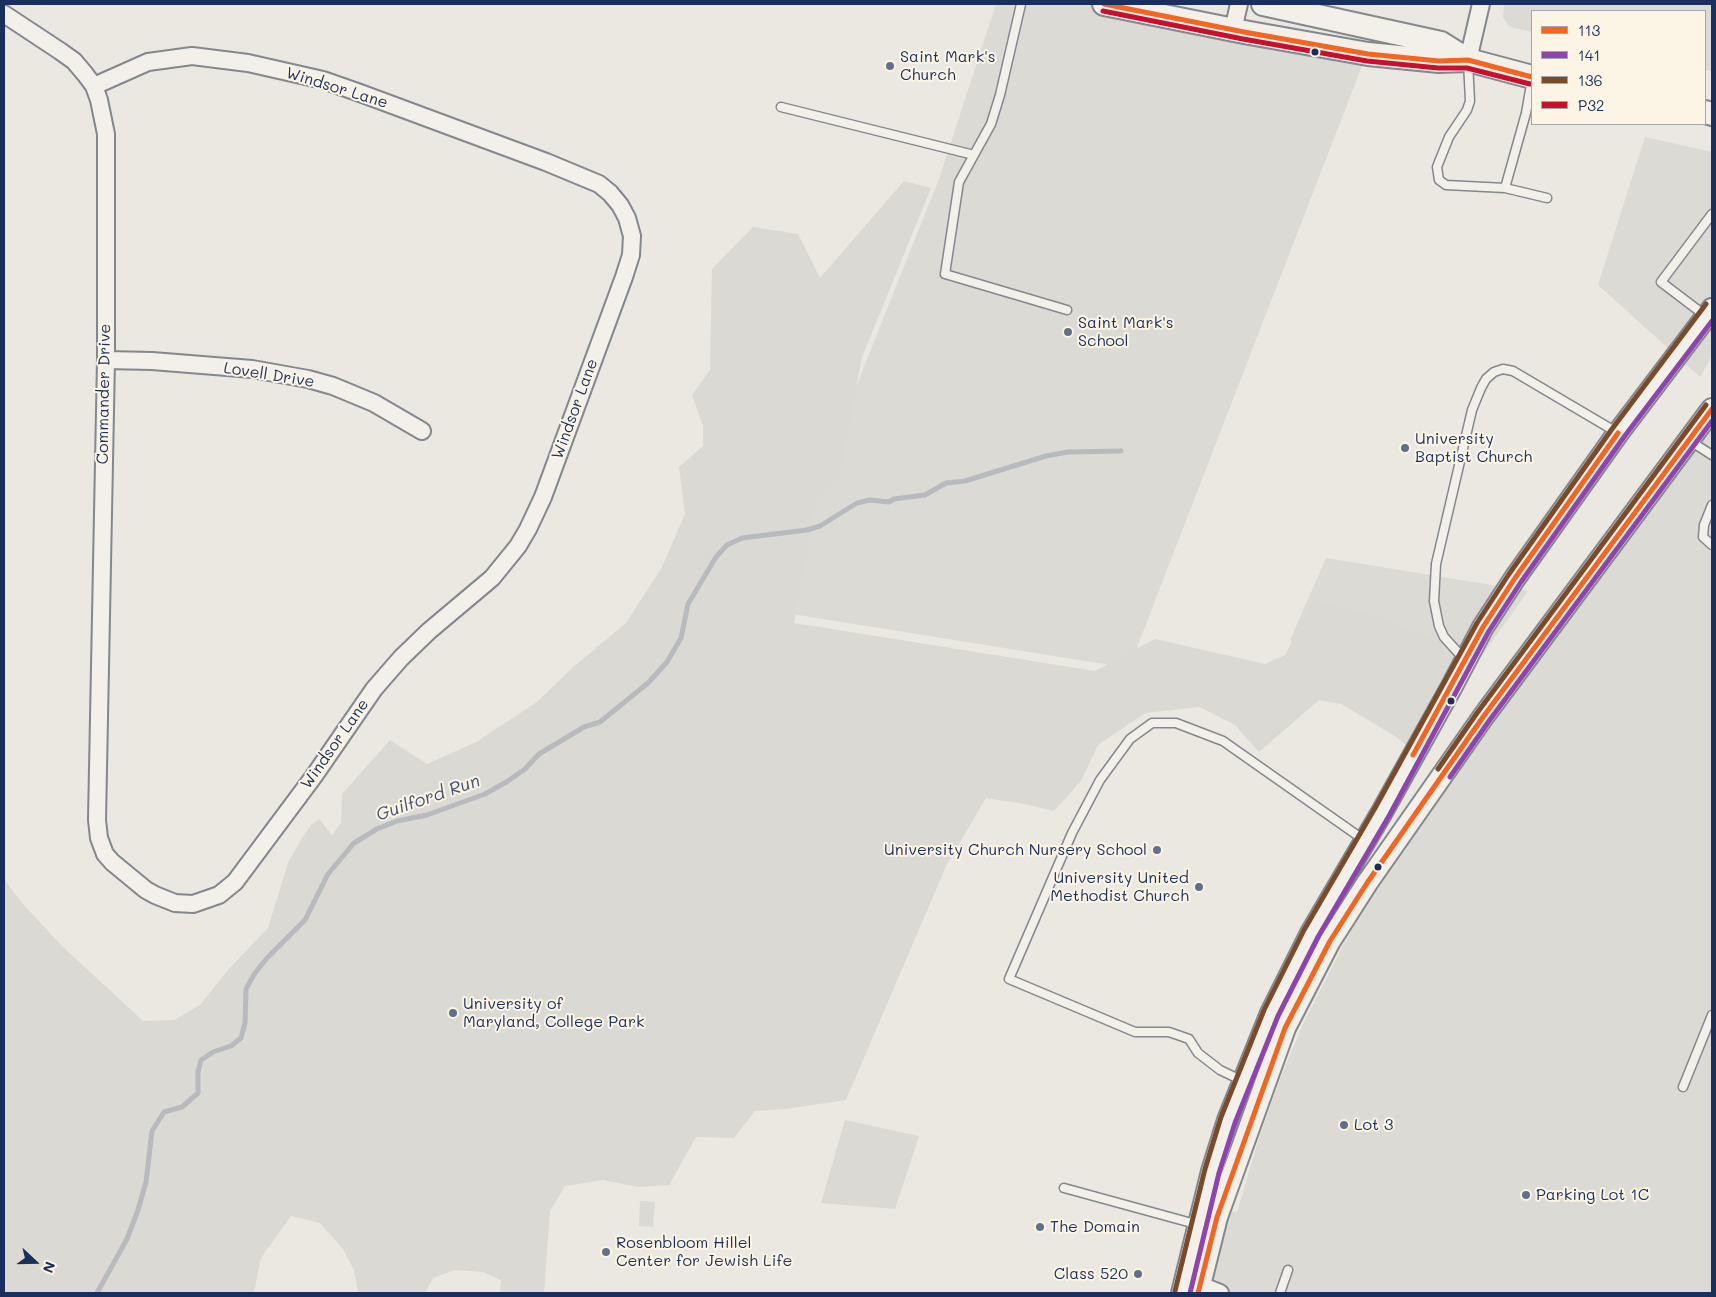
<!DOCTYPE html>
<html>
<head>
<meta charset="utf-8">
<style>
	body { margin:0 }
	#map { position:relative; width:1716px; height:1297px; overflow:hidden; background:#eae8e1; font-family:Mali,sans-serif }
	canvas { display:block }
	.frame { position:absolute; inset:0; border:5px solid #1b2f5e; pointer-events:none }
	.legend { position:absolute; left:1531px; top:10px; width:175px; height:115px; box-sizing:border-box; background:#fcf5e5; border:1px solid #a2a6af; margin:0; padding:6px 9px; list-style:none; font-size:15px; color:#1b2f5e }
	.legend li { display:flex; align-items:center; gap:10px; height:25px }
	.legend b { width:25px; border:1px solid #a2a6af }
	.north { position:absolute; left:10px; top:1237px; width:50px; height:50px; -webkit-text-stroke:4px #fcf5e5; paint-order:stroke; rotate:111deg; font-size:14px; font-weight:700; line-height:20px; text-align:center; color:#1b2f5e }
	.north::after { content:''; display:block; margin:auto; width:18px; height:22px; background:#1b2f5e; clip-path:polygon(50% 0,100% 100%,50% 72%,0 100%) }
</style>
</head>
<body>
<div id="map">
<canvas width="1716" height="1297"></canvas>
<div class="frame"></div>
<ul class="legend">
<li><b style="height:6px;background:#f26522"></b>113</li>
<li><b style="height:6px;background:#8e44ad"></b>141</li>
<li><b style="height:6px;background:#7a4b2a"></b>136</li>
<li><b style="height:6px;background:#c8102e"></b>P32</li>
</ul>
<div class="north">N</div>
</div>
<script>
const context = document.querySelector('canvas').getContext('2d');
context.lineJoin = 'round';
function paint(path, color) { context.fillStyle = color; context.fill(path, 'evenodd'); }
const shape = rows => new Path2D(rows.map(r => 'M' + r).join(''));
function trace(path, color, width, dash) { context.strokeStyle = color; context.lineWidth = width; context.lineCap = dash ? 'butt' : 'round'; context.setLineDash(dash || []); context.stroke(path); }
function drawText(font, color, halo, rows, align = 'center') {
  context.font = font + ' Mali,sans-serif'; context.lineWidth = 4; context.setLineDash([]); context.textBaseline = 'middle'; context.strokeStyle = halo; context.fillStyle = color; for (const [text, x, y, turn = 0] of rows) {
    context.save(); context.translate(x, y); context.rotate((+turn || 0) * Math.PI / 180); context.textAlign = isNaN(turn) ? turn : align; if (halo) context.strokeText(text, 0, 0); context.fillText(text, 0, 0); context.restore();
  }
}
paint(shape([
	[996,4,1104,4,1244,32,1362,66,1129,668,767,610,939,179],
	[1504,4,1712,4,1712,71,1705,70,1705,11,1532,11,1532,32,1514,28,1508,25,1503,17],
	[1645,137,1712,152,1712,356,1700,377,1598,285],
	[1712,422,1712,1293,1229,1293,1219,1290,1213,1284,1211,1279,1224,1210,1237,1212,1259,1138,1280,1079,1304,1022,1348,936,1401,847],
	[1326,558,1418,573,1528,591,1424,737,1290,640]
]), '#dbdad5');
paint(shape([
	[904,181,931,188,862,357,839,477,817,495,794,623,1095,671,1155,639,1265,664,1285,655,1313,601,1381,617,1475,657,1407,746,1395,736,1341,704,1319,700,1259,752,1235,725,1200,707,1145,713,1098,745,1081,781,1054,811,1025,804,986,798,947,864,846,1100,786,1109,755,1111,734,1138,696,1137,669,1185,638,1187,603,1180,565,1186,550,1211,544,1293,500,1293,501,1280,483,1272,455,1270,433,1278,425,1293,358,1293,354,1270,343,1249,320,1223,291,1216,261,1258,254,1293,4,1293,4,879,22,903,62,946,143,1021,174,1020,200,1005,227,971,268,928,288,863,300,841,311,825,319,819,332,835,341,823,342,794,390,740,427,764,476,742,537,702,572,668,626,623,662,567,685,514,679,467,703,446,703,426,692,395,710,370,712,269,753,227,798,234,820,278],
	[845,1120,919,1136,895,1209,821,1203],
	[640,1201,655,1202,653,1227,639,1226]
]), '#dbd9d4');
trace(shape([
	[97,1293,127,1239,138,1210,146,1182,152,1131,164,1112,182,1107,198,1093,198,1072,201,1060,213,1052,231,1046,241,1038,245,1023,246,989,255,973,267,958,305,920,328,874,354,843,377,829,397,821,427,815,485,794,508,781,525,769,539,754,584,727,600,722,648,683,667,662,681,638,688,604,716,557,727,545,742,538,807,530,820,526,857,503,870,500,889,502,894,499,925,495,946,483,965,481,1046,456,1068,452,1121,451]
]), '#b8babe', 5);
const service = shape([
	[1021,4,1000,95,991,124,959,182,945,274,1067,310],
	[1468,62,1470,101,1467,110,1449,137,1437,167,1439,180,1446,185,1505,188],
	[1532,79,1526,113,1505,188,1547,198],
	[781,107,974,155],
	[1707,317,1661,282,1712,214],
	[1690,441,1712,455],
	[1712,505,1704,525,1703,537,1712,545],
	[1464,659,1444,637,1439,626,1434,601,1436,564,1472,410,1481,388,1486,379,1494,372,1503,369,1513,371,1618,433],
	[1243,1081,1220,1070,1198,1053,1189,1039,1169,1032,1135,1032,1009,979,1072,833,1100,780,1130,739,1152,723,1176,723,1223,741,1364,840],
	[1683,1087,1712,1015],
	[1064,1188,1199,1225],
	[1280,1293,1288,1270]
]);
const minor = shape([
	[4,14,60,51,74,61,85,74,94,86,99,100,106,134,106,360,97,820,99,838,105,854,112,862,146,890,155,895,175,903,193,904,219,895,235,882,314,776,374,689,401,658,429,631,492,578,518,546,528,529,543,497,624,277,631,255,632,236,627,218,620,205,610,193,599,184,546,162,360,93,323,80,248,63,192,56,148,62,94,86],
	[1233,30,1239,4],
	[1468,60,1481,4],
	[106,360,152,361,252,369,308,379,333,386,374,403,422,431],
	[1200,1285,1220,1293]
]);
const tertiary = shape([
	[1182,1293,1212,1171,1228,1120,1271,1013,1311,933,1382,812,1451,688,1483,627,1515,578,1618,433,1712,309],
	[1198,1293,1217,1217,1285,1028,1330,941,1367,883,1483,717,1712,409]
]);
const secondary = shape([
	[1104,4,1244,32,1368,54,1439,61,1468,60,1532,77],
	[1263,4,1441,43,1468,60],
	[1705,112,1712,114]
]);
trace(service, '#84878d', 11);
trace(minor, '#84878d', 20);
trace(tertiary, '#84878d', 24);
trace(secondary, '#84878d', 26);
trace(service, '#f3f0ea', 8);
trace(minor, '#f3f0ea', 16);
trace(tertiary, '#f3f0ea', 20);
trace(secondary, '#f3f0ea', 22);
trace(shape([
	[1104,4,1244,32,1368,54,1439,61,1468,60,1532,77],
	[1413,755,1483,627,1515,578,1618,433],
	[1198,1293,1217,1217,1285,1028,1330,941,1367,883,1483,717,1712,409]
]), '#f26522', 5);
trace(shape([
	[1450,777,1489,721,1712,421],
	[1190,1293,1219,1173,1235,1123,1278,1016,1318,937,1389,816,1489,631,1521,582,1624,437,1712,321]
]), '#8e44ad', 5);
trace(shape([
	[1438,769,1477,713,1706,405],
	[1175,1291,1205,1169,1221,1117,1264,1010,1304,930,1375,808,1477,623,1509,574,1612,429,1706,304]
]), '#7a4b2a', 5);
trace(shape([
	[1103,11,1243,39,1367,61,1438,68,1467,68,1530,84]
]), '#c8102e', 5);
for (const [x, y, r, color] of [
	[1315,52,4.5,"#1b2f5e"],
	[890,66,5,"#63708c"],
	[1068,332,5,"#63708c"],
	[1405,448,5,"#63708c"],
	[1451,701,4.5,"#1b2f5e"],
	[1157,850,5,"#63708c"],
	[1378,867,4.5,"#1b2f5e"],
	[1199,887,5,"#63708c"],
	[453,1013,5,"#63708c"],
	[1344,1125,5,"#63708c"],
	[1526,1195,5,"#63708c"],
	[1040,1227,5,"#63708c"],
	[606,1252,5,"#63708c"],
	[1138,1274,5,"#63708c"]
]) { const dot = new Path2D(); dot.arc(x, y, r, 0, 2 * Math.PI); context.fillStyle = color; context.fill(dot); trace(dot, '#fcf5e5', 2); }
drawText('16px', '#1b2f5e', '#fcf5e5', [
	["Saint Mark's",900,57],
	["Church",900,75],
	["Saint Mark's",1078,323],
	["School",1078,341],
	["University",1415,439],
	["Baptist Church",1415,457],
	["University Church Nursery School",1147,850,"right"],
	["University United",1189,878,"right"],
	["Methodist Church",1189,896,"right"],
	["University of",463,1004],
	["Maryland, College Park",463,1022],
	["Lot 3",1354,1125],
	["Parking Lot 1C",1536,1195],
	["The Domain",1050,1227],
	["Rosenbloom Hillel",616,1243],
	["Center for Jewish Life",616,1261],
	["Class 520",1128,1274,"right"]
], 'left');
drawText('16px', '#1b2f5e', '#fcf5e5', [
	["Windsor Lane",337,88,17],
	["Lovell Drive",269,375,9],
	["Commander Drive",104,394,-89],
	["Windsor Lane",575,409,-70],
	["Windsor Lane",335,744,-55]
]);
drawText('italic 18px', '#445376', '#fcf5e5', [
	["Guilford Run",428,798,-19]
]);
</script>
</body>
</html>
